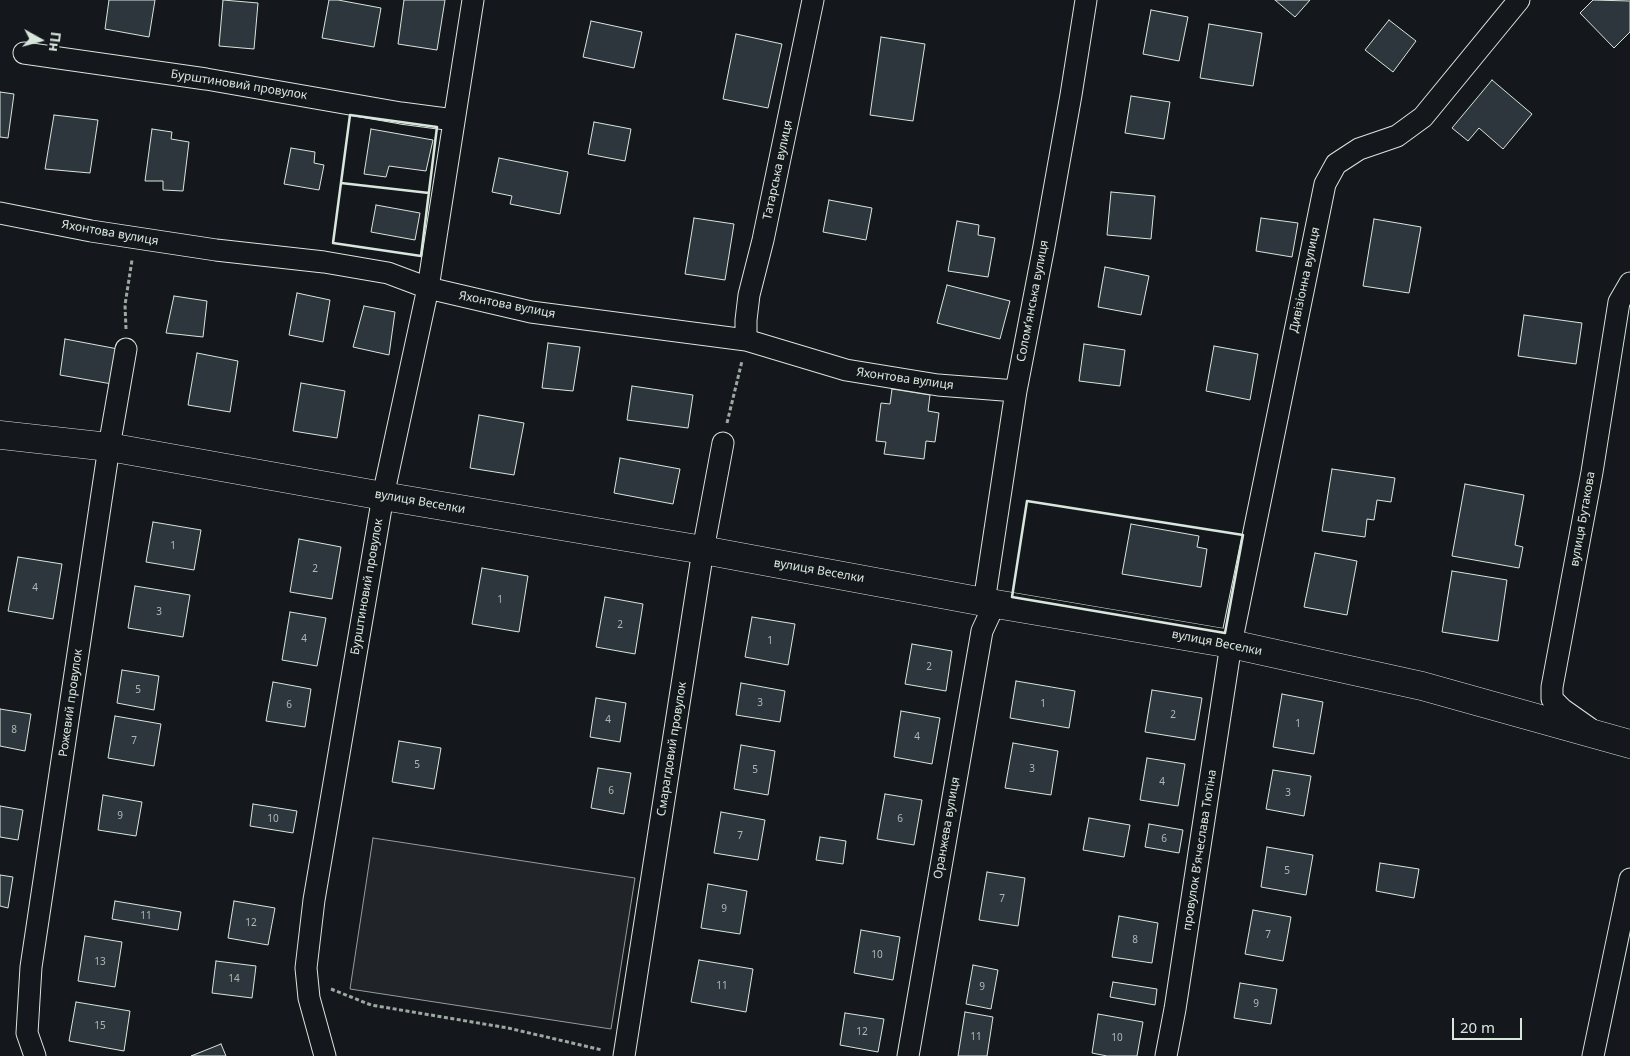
<!DOCTYPE html>
<html>
<head>
<meta charset="utf-8">
<style>
	body { margin:0 }
	#map { position:relative; width:1630px; height:1056px; overflow:hidden; background:#14181c; font-family:"Noto Sans",sans-serif }
	canvas { display:block }
	.north { position:absolute; left:15px; top:15px; width:50px; height:50px; -webkit-text-stroke:4px #14181c; paint-order:stroke; rotate:97deg; font-size:14px; font-weight:700; line-height:20px; text-align:center; color:#d8e6dc }
	.north::after { content:''; display:block; margin:auto; width:18px; height:22px; background:#d8e6dc; clip-path:polygon(50% 0,100% 100%,50% 72%,0 100%) }
	.scale { position:absolute; left:1452px; top:1018px; width:70px; height:22px; box-sizing:border-box; border:2px solid #d8e6dc; border-top:0; padding-left:6px; font-size:15px; line-height:18px; white-space:nowrap; color:#d8e6dc; -webkit-text-stroke:4px #14181c; paint-order:stroke }
</style>
</head>
<body>
<div id="map">
<canvas width="1630" height="1056"></canvas>
<div class="north">Пн</div>
<div class="scale">20 m</div>
</div>
<script>
const context = document.querySelector('canvas').getContext('2d');
context.lineJoin = 'round';
function paint(path, color) { context.fillStyle = color; context.fill(path, 'evenodd'); }
const shape = rows => new Path2D(rows.map(r => 'M' + r).join(''));
function trace(path, color, width, dash) { context.strokeStyle = color; context.lineWidth = width; context.lineCap = dash ? 'butt' : 'round'; context.setLineDash(dash || []); context.stroke(path); }
function drawText(font, color, halo, rows, align = 'center') {
  context.font = font + ' "Noto Sans",sans-serif'; context.lineWidth = 4; context.setLineDash([]); context.textBaseline = 'middle'; context.strokeStyle = halo; context.fillStyle = color; for (const [text, x, y, turn = 0] of rows) {
    context.save(); context.translate(x, y); context.rotate((+turn || 0) * Math.PI / 180); context.textAlign = isNaN(turn) ? turn : align; if (halo) context.strokeText(text, 0, 0); context.fillText(text, 0, 0); context.restore();
  }
}
const green = shape([
	[373,838,635,878,611,1029,350,989,373,838]
]);
paint(green, '#202428');
trace(green, '#939e99', 1);
const building = shape([
	[109,0,155,0,149,37,105,29,109,0],
	[223,0,258,3,254,49,219,46,223,0],
	[329,0,338,0,381,8,374,47,322,38,329,0],
	[404,0,445,0,437,50,398,44,404,0],
	[1275,0,1310,0,1295,17,1275,0],
	[1593,0,1630,1,1630,32,1614,48,1580,13,1593,0],
	[1151,10,1188,17,1179,61,1143,54,1151,10],
	[1389,20,1416,41,1393,72,1365,50,1389,20],
	[591,21,642,32,634,68,583,57,591,21],
	[1209,24,1262,33,1253,86,1200,78,1209,24],
	[736,34,782,44,768,108,723,99,736,34],
	[881,37,925,44,913,121,870,115,881,37],
	[1492,80,1532,114,1503,149,1479,128,1468,141,1452,128,1492,80],
	[0,92,14,94,8,138,0,137,0,92],
	[1131,96,1170,102,1164,139,1125,133,1131,96],
	[54,115,98,120,90,173,45,169,54,115],
	[594,122,631,129,625,161,588,154,594,122],
	[152,129,172,132,171,139,189,142,183,191,163,190,163,181,145,181,152,129],
	[371,129,433,140,426,171,389,166,386,177,364,174,371,129],
	[291,148,315,152,314,163,324,165,319,190,284,184,291,148],
	[499,158,568,172,560,214,510,204,512,196,492,192,499,158],
	[1111,192,1155,196,1151,239,1107,235,1111,192],
	[829,200,872,208,866,240,823,232,829,200],
	[376,205,420,213,415,240,371,232,376,205],
	[694,218,734,224,725,280,685,274,694,218],
	[1261,218,1298,223,1292,257,1256,251,1261,218],
	[1374,219,1421,227,1409,293,1363,286,1374,219],
	[957,221,979,225,978,235,995,238,988,277,948,271,957,221],
	[1105,267,1149,276,1141,315,1098,307,1105,267],
	[947,285,1010,301,1000,339,937,323,947,285],
	[297,293,330,300,323,342,289,335,297,293],
	[174,296,207,301,203,337,166,333,174,296],
	[364,306,395,312,389,355,353,347,364,306],
	[1524,315,1582,323,1576,364,1518,356,1524,315],
	[65,339,118,349,112,384,60,375,65,339],
	[548,343,580,347,573,391,542,388,548,343],
	[1084,344,1125,350,1120,386,1079,381,1084,344],
	[1214,346,1258,354,1250,400,1206,391,1214,346],
	[197,353,238,361,230,412,188,405,197,353],
	[301,383,345,391,337,438,293,431,301,383],
	[632,386,693,395,688,428,627,420,632,386],
	[892,389,930,395,928,411,939,413,935,442,926,441,924,459,884,454,886,442,876,441,881,403,890,404,892,389],
	[479,415,524,423,514,475,470,468,479,415],
	[620,458,680,469,673,504,614,493,620,458],
	[1332,469,1395,478,1391,502,1377,500,1374,520,1367,519,1365,537,1322,531,1332,469],
	[1465,484,1524,495,1515,545,1523,547,1519,568,1452,556,1465,484],
	[153,522,201,530,194,570,146,562,153,522],
	[1131,524,1199,536,1197,547,1207,549,1201,587,1122,574,1131,524],
	[299,539,341,547,332,599,290,592,299,539],
	[1315,553,1357,561,1347,615,1304,607,1315,553],
	[18,557,62,564,53,619,8,611,18,557],
	[482,568,528,576,519,632,472,624,482,568],
	[1452,571,1507,580,1498,641,1442,632,1452,571],
	[135,586,190,595,183,637,128,628,135,586],
	[605,597,643,604,635,654,596,647,605,597],
	[290,612,326,618,317,666,282,660,290,612],
	[752,617,795,624,788,665,745,657,752,617],
	[912,644,952,651,946,691,905,684,912,644],
	[122,670,159,676,154,710,117,703,122,670],
	[1016,681,1075,691,1069,728,1010,718,1016,681],
	[273,682,311,689,305,727,266,721,273,682],
	[741,683,785,691,780,722,736,715,741,683],
	[1152,690,1202,698,1195,740,1145,732,1152,690],
	[1282,694,1323,702,1314,754,1273,747,1282,694],
	[596,698,626,703,620,742,590,737,596,698],
	[0,709,31,714,25,751,0,746,0,709],
	[901,711,940,718,932,764,894,757,901,711],
	[115,716,161,724,154,766,108,758,115,716],
	[399,741,441,748,434,789,392,782,399,741],
	[1013,743,1058,751,1051,795,1005,788,1013,743],
	[741,745,775,751,768,795,734,789,741,745],
	[1147,758,1185,764,1178,806,1140,800,1147,758],
	[598,768,631,773,624,814,591,808,598,768],
	[1273,770,1311,776,1304,816,1266,809,1273,770],
	[885,794,922,800,914,845,877,839,885,794],
	[103,795,142,802,136,836,98,830,103,795],
	[253,804,297,811,293,833,250,826,253,804],
	[0,806,23,810,18,840,0,837,0,806],
	[721,812,765,820,758,860,714,853,721,812],
	[1089,818,1130,825,1124,857,1083,850,1089,818],
	[1149,824,1183,830,1179,853,1145,847,1149,824],
	[820,837,846,841,843,864,816,860,820,837],
	[1267,847,1313,855,1306,895,1261,887,1267,847],
	[1380,863,1419,869,1414,898,1376,891,1380,863],
	[987,872,1025,878,1018,926,979,920,987,872],
	[0,875,13,877,8,908,0,906,0,875],
	[708,884,747,891,740,934,701,928,708,884],
	[115,901,181,912,178,930,112,919,115,901],
	[234,901,275,908,268,945,228,938,234,901],
	[1253,910,1291,917,1283,961,1245,954,1253,910],
	[1119,916,1158,923,1152,963,1112,957,1119,916],
	[861,930,900,937,893,980,854,973,861,930],
	[85,936,122,942,115,987,78,981,85,936],
	[699,960,753,969,746,1012,691,1002,699,960],
	[216,961,256,966,252,998,212,993,216,961],
	[973,965,998,970,991,1009,966,1004,973,965],
	[1113,982,1157,989,1155,1005,1110,997,1113,982],
	[1240,983,1277,989,1271,1024,1234,1018,1240,983],
	[76,1002,130,1011,124,1051,69,1041,76,1002],
	[965,1012,993,1017,987,1056,958,1056,965,1012],
	[845,1013,884,1019,878,1052,840,1045,845,1013],
	[1098,1014,1143,1022,1137,1056,1107,1056,1092,1053,1098,1014],
	[221,1044,226,1056,191,1056,221,1044]
]);
paint(building, '#2c363c');
trace(building, '#d8e6dc', 1);
const street = shape([
	[24,53,206,79,401,113,454,120],
	[0,213,91,231,216,250,324,262,388,273,428,288,531,312,746,340,846,370,938,385,1016,391],
	[746,340,746,320,749,295,763,240,813,0],
	[984,602,1016,391,1044,246,1071,95,1086,0],
	[1589,728,1562,709,1552,699,1552,687,1592,472,1619,302,1630,283],
	[35,1056,27,1033,31,967,109,447,126,349],
	[325,1056,309,998,306,968,314,900,383,496,428,288,473,0],
	[624,1056,703,550,723,443],
	[908,1056,982,631,995,603],
	[1166,1056,1175,1009,1231,644,1325,184,1336,164,1359,149,1397,136,1423,117,1519,0],
	[1593,1056,1630,879]
]);
const secondary = shape([
	[0,435,109,447,383,496,703,550,984,602,1231,644,1422,686,1630,744]
]);
trace(street, '#d8e6dc', 23);
trace(secondary, '#d8e6dc', 29);
trace(shape([
	[126,329,125,305,132,260],
	[727,423,742,361],
	[331,989,371,1005,508,1028,602,1050]
]), '#9da8a2', 3, [4, 2.5]);
trace(street, '#14181c', 21);
trace(secondary, '#14181c', 28);
trace(shape([
	[350,115,437,127,421,256,333,243,350,115],
	[341,183,429,193],
	[1027,501,1243,535,1225,633,1012,597,1027,501]
]), '#d8e6dc', 2.5);
drawText('10px', '#adbab4', null, [
	["1",173,546],
	["2",315,569],
	["4",35,588],
	["1",500,600],
	["3",159,612],
	["2",620,625],
	["4",304,639],
	["1",770,641],
	["2",929,667],
	["5",138,690],
	["3",760,703],
	["1",1043,704],
	["6",289,705],
	["2",1173,715],
	["4",608,720],
	["1",1298,724],
	["8",14,730],
	["4",917,737],
	["7",134,741],
	["5",417,765],
	["3",1032,769],
	["5",755,770],
	["4",1162,782],
	["6",611,791],
	["3",1288,793],
	["9",120,816],
	["10",273,819],
	["6",900,819],
	["7",740,836],
	["6",1164,839],
	["5",1287,871],
	["7",1002,899],
	["9",724,909],
	["11",146,916],
	["12",251,923],
	["7",1268,935],
	["8",1135,940],
	["10",877,955],
	["13",100,962],
	["14",234,979],
	["11",722,986],
	["9",982,987],
	["9",1256,1004],
	["15",100,1026],
	["12",862,1032],
	["11",976,1037],
	["10",1117,1038]
]);
drawText('12px', '#d8e6dc', '#14181c', [
	["Бурштиновий провулок",239,85,9],
	["Татарська вулиця",778,170,-78],
	["Яхонтова вулиця",110,233,10],
	["Дивізіонна вулиця",1305,280,-78],
	["Соломʼянська вулиця",1033,301,-79],
	["Яхонтова вулиця",507,305,11],
	["Яхонтова вулиця",905,379,8],
	["вулиця Веселки",420,502,10],
	["вулиця Бутакова",1583,519,-80],
	["вулиця Веселки",819,571,10],
	["Бурштиновий провулок",367,587,-80],
	["вулиця Веселки",1217,643,11],
	["Рожевий провулок",71,703,-82],
	["Смарагдовий провулок",672,749,-81],
	["Оранжева вулиця",947,828,-80],
	["провулок Вʼячеслава Тютіна",1200,850,-81]
]);
</script>
</body>
</html>
